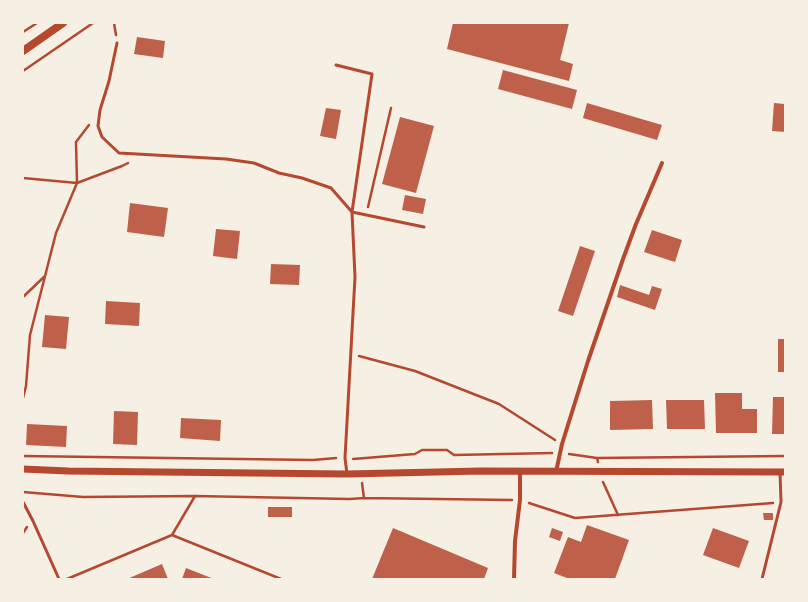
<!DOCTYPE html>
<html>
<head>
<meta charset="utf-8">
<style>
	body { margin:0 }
	#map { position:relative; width:808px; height:602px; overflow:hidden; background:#f6efe4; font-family:Mulish,sans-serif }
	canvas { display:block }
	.frame { position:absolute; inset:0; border:24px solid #f6efe4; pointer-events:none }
</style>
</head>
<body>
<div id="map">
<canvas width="808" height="602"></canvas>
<div class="frame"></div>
</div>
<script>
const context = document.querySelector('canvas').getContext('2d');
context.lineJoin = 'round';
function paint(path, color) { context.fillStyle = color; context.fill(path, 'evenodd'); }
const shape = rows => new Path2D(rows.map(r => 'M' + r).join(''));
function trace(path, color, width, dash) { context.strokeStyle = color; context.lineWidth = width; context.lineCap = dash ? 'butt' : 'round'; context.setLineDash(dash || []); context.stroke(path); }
paint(shape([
	[453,23,569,23,560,60,573,64,569,81,447,49],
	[137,37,165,41,163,58,134,54],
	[503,70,577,90,572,109,498,89],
	[587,103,662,125,657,140,583,118],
	[774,103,785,104,785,132,772,131],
	[326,108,341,110,336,139,320,136],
	[400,117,434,126,416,193,382,184],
	[405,195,426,199,423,214,402,210],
	[130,203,168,208,164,237,127,232],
	[216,229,240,231,237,259,213,256],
	[652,230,682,240,675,262,644,252],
	[580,246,595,251,573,316,558,311],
	[271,264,300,265,299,285,270,284],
	[620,285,649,295,652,286,662,289,655,310,617,297],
	[106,301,140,303,139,326,105,324],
	[45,315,69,317,66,349,42,347],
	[778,339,785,339,785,372,778,372],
	[715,393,742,393,742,409,757,409,757,433,716,433],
	[773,397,785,397,785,434,772,434],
	[652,400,653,429,610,430,610,401],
	[666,400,704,400,705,429,667,429],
	[114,411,138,412,137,445,113,444],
	[181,418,221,420,220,441,180,438],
	[27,424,67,426,66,447,26,445],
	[268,507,292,507,292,517,268,517],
	[763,513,773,513,773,520,764,520],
	[587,525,629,540,615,579,566,579,567,578,554,573,568,537,581,542],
	[393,528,488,568,484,579,372,579],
	[552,528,563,532,560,541,549,537],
	[713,528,749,541,739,568,703,555],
	[162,564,168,579,127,579],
	[186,568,214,579,182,579]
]), '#bf614a');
trace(shape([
	[114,23,116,35],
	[23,32,37,23],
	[23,71,93,23],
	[23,178,77,183,122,166,128,163],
	[368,207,391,108],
	[23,297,45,276],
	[359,356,415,371,499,404,555,440],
	[23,398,26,386,30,335,56,233,77,183,76,142,89,125],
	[569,454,597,458,598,462],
	[23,456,313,460,336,458],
	[597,458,785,456],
	[353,459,415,454,422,450,447,450,454,455,552,453],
	[603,482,618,515],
	[362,483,364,498],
	[23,492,83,497,195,496,350,499,364,498,512,500],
	[529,503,575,518,773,503],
	[23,533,27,527],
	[172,535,195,496],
	[67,579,172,535,281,579]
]), '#b5482f', 2.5);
trace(shape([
	[117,43,109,81,100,110,98,126,102,137,119,153,226,159,254,163,279,173,302,178,331,188,352,212,424,227],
	[336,65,372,74,352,212,355,277,345,458,347,474],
	[23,502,33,521,59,579],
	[762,579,781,502,780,472]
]), '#b5482f', 3);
trace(shape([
	[556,472,562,444,588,361,623,259,636,224,662,163],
	[514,579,515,541,520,500,520,471]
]), '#b5482f', 4);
trace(shape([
	[23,469,68,471,347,474,481,471,785,472]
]), '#b5482f', 7);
trace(shape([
	[23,51,63,23]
]), '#b5482f', 8);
</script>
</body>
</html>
